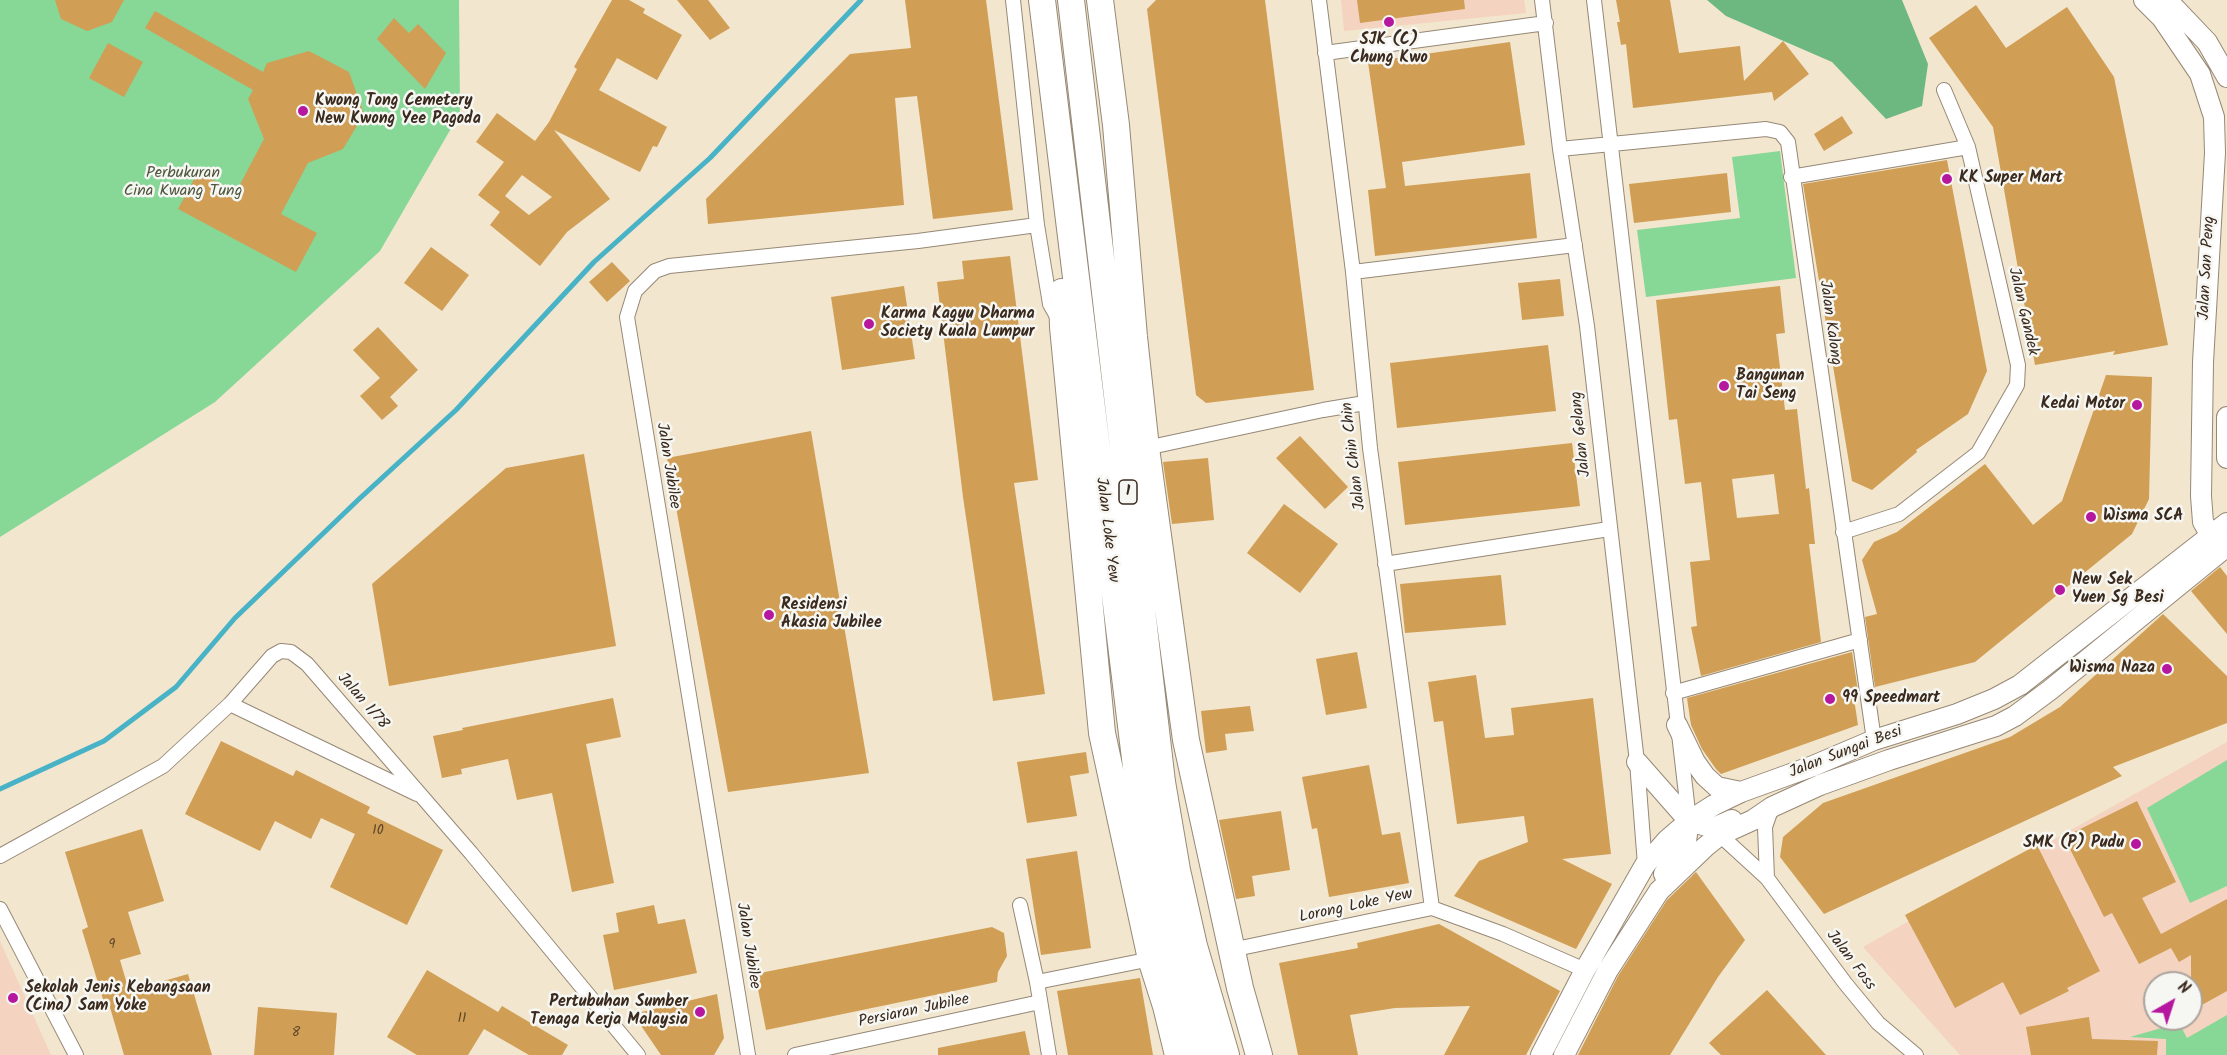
<!DOCTYPE html>
<html>
<head>
<meta charset="utf-8">
<style>
	body { margin:0 }
	#map { position:relative; width:2227px; height:1055px; overflow:hidden; background:#f2e6ce; font-family:Kalam,sans-serif }
	canvas { display:block }
	.north { position:absolute; left:2143px; top:971px; width:60px; height:60px; box-sizing:border-box; background:#f6f6f2; border:2px solid #aba49d; border-radius:50%; rotate:39deg; font-size:16px; font-weight:700; line-height:24px; text-align:center; color:#3b2a1e }
	.north::after { content:''; display:block; margin:auto; width:21px; height:27px; background:#b5179e; clip-path:polygon(50% 0,100% 100%,50% 72%,0 100%) }
</style>
</head>
<body>
<div id="map">
<canvas width="2227" height="1055"></canvas>
<div class="north">N</div>
</div>
<script>
const context = document.querySelector('canvas').getContext('2d');
context.lineJoin = 'round';
function paint(path, color) { context.fillStyle = color; context.fill(path, 'evenodd'); }
const shape = rows => new Path2D(rows.map(r => 'M' + r).join(''));
function trace(path, color, width, dash) { context.strokeStyle = color; context.lineWidth = width; context.lineCap = dash ? 'butt' : 'round'; context.setLineDash(dash || []); context.stroke(path); }
function drawText(font, color, halo, rows, align = 'center') {
  context.font = font + ' Kalam,sans-serif'; context.lineWidth = 5; context.setLineDash([]); context.textBaseline = 'middle'; context.strokeStyle = halo; context.fillStyle = color; for (const [text, x, y, turn = 0] of rows) {
    context.save(); context.translate(x, y); context.rotate((+turn || 0) * Math.PI / 180); context.textAlign = isNaN(turn) ? turn : align; if (halo) context.strokeText(text, 0, 0); context.fillText(text, 0, 0); context.restore();
  }
}
paint(shape([
	[1341,0,1524,0,1526,13,1344,31],
	[2227,742,2227,1055,1960,1055,1863,947],
	[2155,983,2191,983,2191,1019,2155,1019],
	[0,941,51,1055,0,1055]
]), '#f4d3c1');
paint(shape([
	[0,0,459,0,460,113,380,251,215,402,0,537],
	[1780,151,1796,278,1646,297,1637,230,1740,218,1732,157],
	[2227,760,2227,886,2190,903,2147,808],
	[2227,1015,2227,1055,2166,1055,2166,1039,2130,1037,2179,1023,2187,1038]
]), '#87d797');
paint(shape([
	[1707,0,1902,0,1928,64,1922,106,1886,119,1832,62,1726,16]
]), '#6db880');
trace(shape([
	[0,789,104,741,176,687,235,618,358,500,456,410,594,262,710,158,861,0]
]), '#48b3c6', 5);
paint(shape([
	[55,0,124,0,112,22,87,31,61,19],
	[612,0,629,0,645,9,643,13,682,35,657,80,617,58,599,90,667,127,657,147,653,146,640,172,554,130,610,199,567,232,540,266,490,225,500,212,478,195,504,162,476,142,497,113,535,141,549,122,577,69,574,67],
	[522,175,552,197,529,215,505,196],
	[677,0,708,0,730,28,710,40],
	[905,0,986,0,1013,210,933,219,917,96,895,98,904,205,708,224,706,199,850,54,911,48],
	[1156,0,1265,0,1314,390,1206,403,1196,395,1147,9],
	[1357,0,1464,0,1465,9,1360,23],
	[1616,0,1670,0,1679,53,1740,46,1744,81,1783,41,1809,74,1774,101,1772,92,1633,108,1626,44,1621,45,1617,22,1620,22],
	[1976,5,2006,48,2067,7,2114,77,2168,345,2113,355,2115,351,2035,365,1993,127,1929,38],
	[155,11,263,72,267,63,309,51,349,72,364,114,343,149,308,163,281,214,317,233,296,272,178,209,198,172,236,192,264,139,248,99,253,90,145,28],
	[394,18,409,33,418,24,446,53,425,89,377,39],
	[1510,42,1525,145,1402,162,1405,186,1530,173,1537,238,1375,256,1368,190,1386,188,1368,62],
	[108,43,143,62,124,97,89,78],
	[1842,116,1853,133,1824,151,1814,134],
	[1947,160,1987,371,1968,414,1916,450,1917,452,1872,490,1852,481,1803,184],
	[1727,173,1731,212,1634,223,1629,184],
	[431,247,469,275,442,311,404,283],
	[1010,256,1038,480,1014,483,1045,694,993,701,963,497,937,282,964,279,962,261],
	[612,262,630,281,607,302,589,282],
	[1560,279,1564,316,1522,320,1518,283],
	[904,286,915,359,842,370,831,297],
	[1780,286,1785,333,1776,334,1785,410,1797,409,1806,489,1809,488,1815,544,1809,544,1821,642,1701,676,1691,627,1697,626,1690,562,1710,560,1701,482,1685,484,1677,419,1669,420,1656,300],
	[1774,474,1779,514,1737,518,1732,479],
	[378,327,418,370,390,397,398,406,382,420,360,396,380,378,353,350],
	[1548,345,1556,411,1397,428,1390,363],
	[2106,375,2152,377,2149,499,2132,534,1975,662,1875,687,1865,617,1877,614,1862,560,1874,542,1897,532,1985,464,2033,525,2062,501],
	[811,431,869,773,728,792,667,458],
	[1300,436,1348,487,1325,509,1276,458],
	[1572,443,1580,506,1405,525,1398,462],
	[584,454,616,646,389,686,372,584,506,468],
	[1208,458,1214,520,1172,524,1163,462],
	[1284,504,1338,544,1300,593,1247,553],
	[2220,567,2227,576,2227,634,2191,591],
	[1501,575,1506,625,1405,633,1400,584],
	[2163,614,2227,676,2227,723,2113,767,2122,776,1824,914,1780,857,1783,837,1823,803,2010,737,2060,707],
	[1357,652,1367,708,1326,715,1316,659],
	[1852,652,1858,691,1853,692,1858,725,1721,774,1716,769,1702,749,1691,725,1687,698],
	[1476,675,1485,738,1514,735,1511,708,1593,698,1611,854,1562,859,1612,884,1576,949,1454,896,1479,861,1528,842,1524,816,1457,824,1443,721,1434,722,1428,682],
	[613,698,621,737,586,744,614,883,572,892,552,793,517,800,508,759,461,769,462,774,442,778,433,736,463,730,462,728],
	[1250,706,1254,731,1225,734,1227,750,1206,753,1201,711],
	[221,741,293,776,296,770,370,807,367,813,443,850,407,925,330,887,355,834,321,818,311,839,275,821,260,851,185,814],
	[1086,752,1089,773,1070,776,1077,816,1027,823,1017,762],
	[1369,765,1382,835,1400,832,1409,883,1329,897,1317,828,1312,829,1302,777],
	[2137,801,2176,882,2142,898,2161,934,2227,899,2227,991,2191,1011,2191,955,2179,962,2171,948,2139,964,2112,913,2104,917,2064,837],
	[1281,811,1290,870,1252,876,1255,896,1236,899,1219,820],
	[142,829,164,901,128,912,141,954,120,960,129,991,188,974,212,1055,124,1055,109,1004,105,1006,82,930,88,927,65,852],
	[2037,845,2100,971,2067,988,2069,991,2020,1015,2003,982,1955,1008,1905,915],
	[1077,851,1091,948,1041,955,1026,859],
	[1696,872,1745,940,1718,977,1670,1055,1578,1055,1618,976,1667,900],
	[654,905,658,924,685,919,697,973,614,990,603,935,619,932,616,913],
	[1439,924,1560,991,1526,1055,1444,1055,1470,1006,1395,1008,1350,1015,1358,1055,1298,1055,1279,963,1358,948,1357,943],
	[992,927,1004,933,1007,956,998,972,997,982,766,1030,755,974],
	[427,970,498,1012,502,1006,568,1045,562,1055,529,1055,484,1029,468,1055,417,1055,387,1037],
	[1140,978,1153,1055,1068,1055,1057,991],
	[1767,990,1826,1055,1721,1055,1709,1043],
	[717,994,724,1038,714,1055,661,1055,633,1014],
	[258,1007,337,1013,334,1055,254,1055],
	[2089,1017,2092,1039,2158,1041,2157,1055,2031,1055,2026,1027],
	[1025,1031,1030,1055,938,1055,938,1048]
]), '#d09e54');
const street = shape([
	[1013,0,1037,225,1050,304,1059,320],
	[1319,0,1353,272,1370,448,1432,908],
	[1542,0,1560,149,1587,326,1637,762,1645,865],
	[1594,0,1689,820],
	[1325,53,1546,23],
	[1560,149,1766,129,1780,132,1788,142,1874,740],
	[1791,177,1968,147],
	[1353,272,1575,245],
	[1146,448,1323,410,1365,403],
	[1843,532,1899,514,1978,453,2017,385,2018,365,1968,147,1944,90],
	[1385,564,1609,529],
	[1673,693,1860,640],
	[230,704,417,794],
	[1720,835,1767,878,1845,983,1878,1023,1916,1055],
	[0,856,163,766,230,704,272,656,281,651,291,652,307,664,471,853,638,1055],
	[1767,878,1765,827,1772,807],
	[1020,905,1037,982,1049,1055],
	[0,909,76,1055],
	[1231,950,1432,908,1503,934,1585,970],
	[1037,982,1151,959],
	[748,1055,627,317,635,291,655,271,669,266,918,241,1037,225],
	[795,1055,1040,1002]
]);
const secondary = shape([
	[2144,0,2162,18,2200,74,2214,117,2215,153,2203,362,2201,496,2203,522,2216,544],
	[2167,0,2207,42,2227,77],
	[2227,417,2227,458],
	[1677,725,1695,762,1705,776,1717,787,1741,792],
	[1637,762,1689,821,1714,828,1732,820],
	[1664,874,1686,841,1689,821],
	[1541,1055,1585,970,1645,865,1667,840,1689,821,1714,805,1741,792,1813,766,1874,740,1957,714,1994,699,2020,685,2227,523],
	[1564,1055,1608,970,1659,891,1705,847,1720,835,1753,820,1772,807,1820,785,1889,760,1996,726,2015,716,2050,690,2227,546]
]);
const highway = shape([
	[1042,0,1138,783,1169,942,1201,1055],
	[1071,0,1162,782,1177,870,1194,946,1226,1055],
	[1100,0,1116,125,1134,337,1146,448,1186,740,1240,988,1259,1055],
	[1062,292,1063,327,1102,733,1151,959,1166,1006,1178,1055]
]);
trace(street, '#968876', 16);
trace(secondary, '#968876', 22);
trace(highway, '#968876', 28);
trace(street, '#fff', 14);
trace(secondary, '#fff', 20);
trace(highway, '#fff', 26);
for (const [x, y, r, color] of [
	[1389,22,6,"#b5179e"],
	[303,111,6,"#b5179e"],
	[1947,179,6,"#b5179e"],
	[869,324,6,"#b5179e"],
	[1724,386,6,"#b5179e"],
	[2137,405,6,"#b5179e"],
	[2091,517,6,"#b5179e"],
	[2060,590,6,"#b5179e"],
	[769,615,6,"#b5179e"],
	[2167,669,6,"#b5179e"],
	[1830,699,6,"#b5179e"],
	[2136,844,6,"#b5179e"],
	[13,998,6,"#b5179e"],
	[700,1012,6,"#b5179e"]
]) { const dot = new Path2D(); dot.arc(x, y, r, 0, 2 * Math.PI); context.fillStyle = color; context.fill(dot); trace(dot, '#f6f6f2', 2); }
drawText('14px', '#60472c', null, [
	["10",378,832],
	["9",112,946],
	["11",462,1020],
	["8",296,1034]
]);
for (const [x, y, w] of [
	[1128,492,18]
]) { const box = new Path2D(); box.roundRect(x - w / 2, y - 12, w, 24, 4.5); context.fillStyle = '#f6f6f2'; context.fill(box); trace(box, '#3b2a1e', 1.5); }
drawText('bold 15px', '#3b2a1e', null, [
	["1",1128,492]
]);
drawText('bold 16px', '#3b2a1e', '#f6f6f2', [
	["SJK (C)",1389,41,"center"],
	["Chung Kwo",1389,59,"center"],
	["Kwong Tong Cemetery",315,102],
	["New Kwong Yee Pagoda",315,120],
	["KK Super Mart",1959,179],
	["Karma Kagyu Dharma",881,315],
	["Society Kuala Lumpur",881,333],
	["Bangunan",1736,377],
	["Tai Seng",1736,395],
	["Kedai Motor",2125,405,"right"],
	["Wisma SCA",2103,517],
	["New Sek",2072,581],
	["Yuen Sg Besi",2072,599],
	["Residensi",781,606],
	["Akasia Jubilee",781,624],
	["Wisma Naza",2155,669,"right"],
	["99 Speedmart",1842,699],
	["SMK (P) Pudu",2124,844,"right"],
	["Sekolah Jenis Kebangsaan",25,989],
	["(Cina) Sam Yoke",25,1007],
	["Pertubuhan Sumber",688,1003,"right"],
	["Tenaga Kerja Malaysia",688,1021,"right"]
], 'left');
drawText('16px', '#4e553c', '#f6f6f2', [
	["Perbukuran",183,174],
	["Cina Kwang Tung",183,192]
]);
drawText('16px', '#3b2a1e', '#f6f6f2', [
	["Jalan San Peng",2208,268,-87],
	["Jalan Gandek",2022,312,77],
	["Jalan Kalong",1829,323,82],
	["Jalan Gelang",1582,434,-96],
	["Jalan Chin Chin",1355,456,-97],
	["Jalan Jubilee",667,466,81],
	["Jalan Loke Yew",1106,530,83],
	["Jalan 1/78",362,702,49],
	["Jalan Sungai Besi",1846,753,-21],
	["Lorong Loke Yew",1356,907,-12],
	["Jalan Jubilee",747,946,81],
	["Jalan Foss",1850,961,53],
	["Persiaran Jubilee",914,1012,-12]
]);
</script>
</body>
</html>
